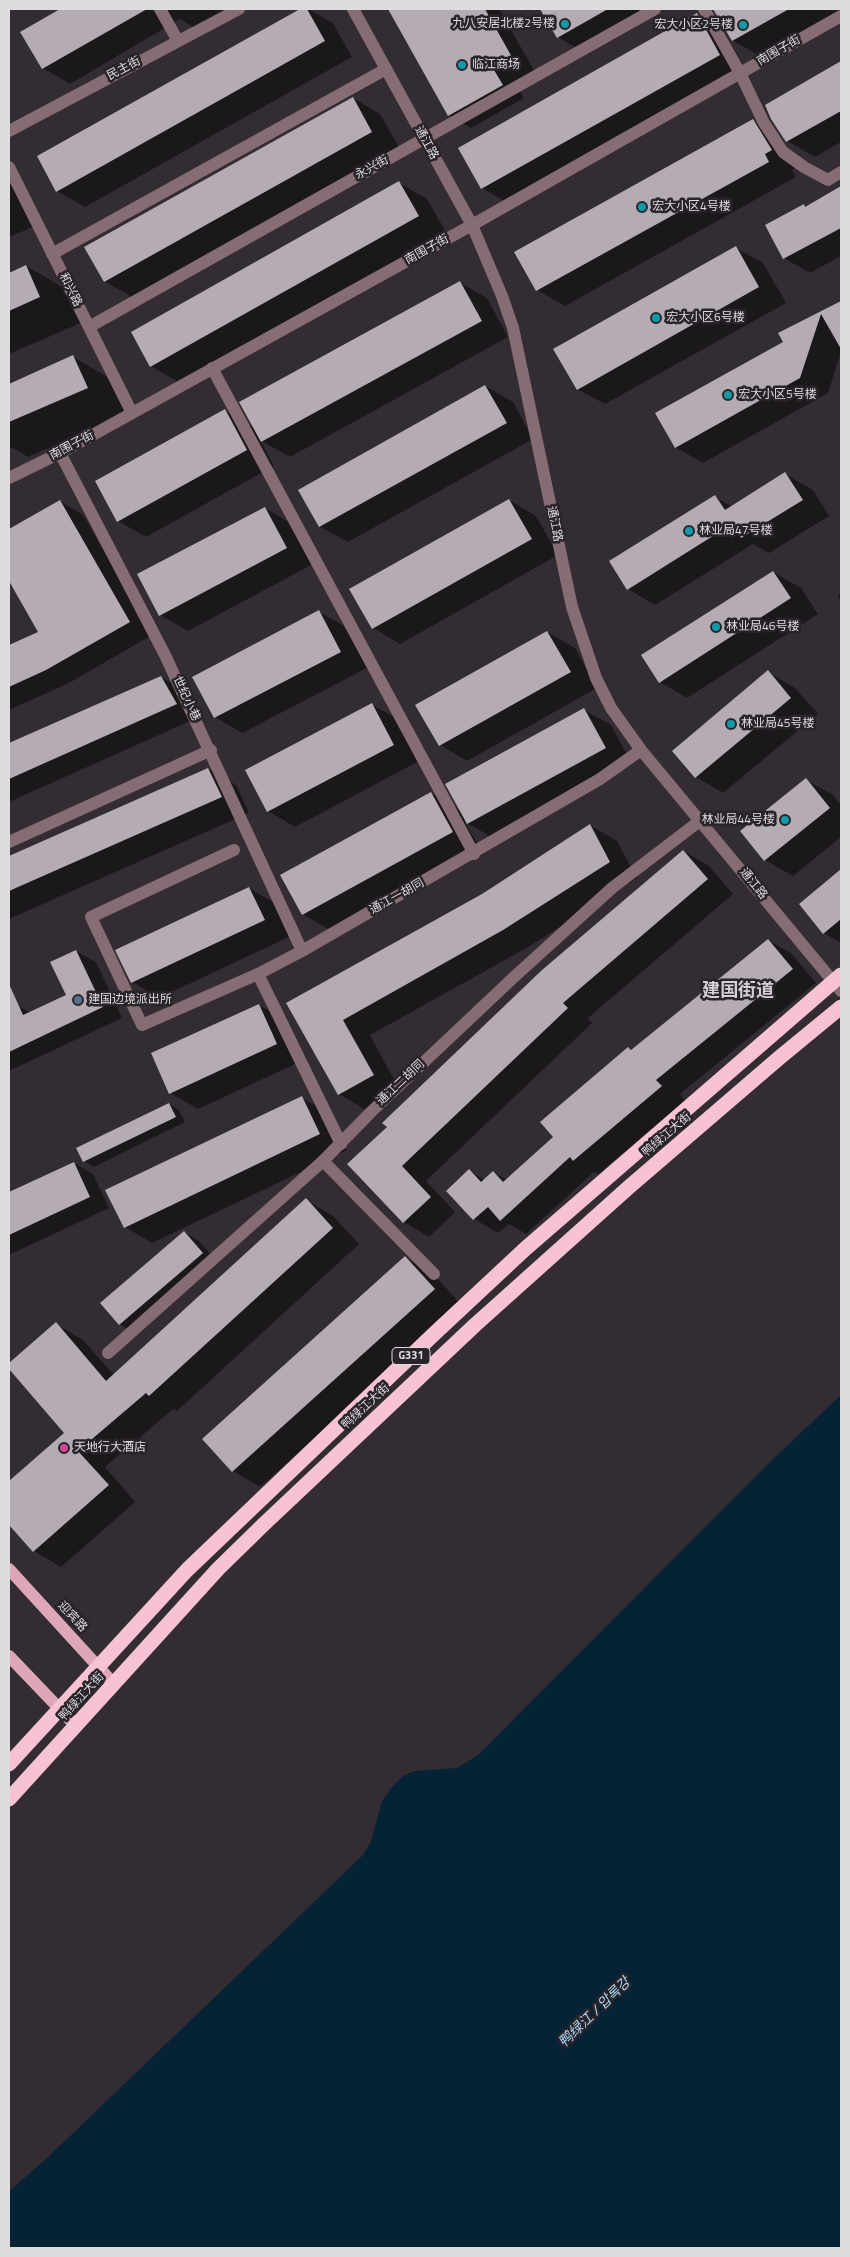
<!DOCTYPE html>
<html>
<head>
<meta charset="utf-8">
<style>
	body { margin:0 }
	#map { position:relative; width:850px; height:2257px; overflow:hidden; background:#332d33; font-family:"Titillium Web",sans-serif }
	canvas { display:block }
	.frame { position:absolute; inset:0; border:10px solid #dfdcdf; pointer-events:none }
</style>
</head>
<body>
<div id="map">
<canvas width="850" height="2257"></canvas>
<div class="frame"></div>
</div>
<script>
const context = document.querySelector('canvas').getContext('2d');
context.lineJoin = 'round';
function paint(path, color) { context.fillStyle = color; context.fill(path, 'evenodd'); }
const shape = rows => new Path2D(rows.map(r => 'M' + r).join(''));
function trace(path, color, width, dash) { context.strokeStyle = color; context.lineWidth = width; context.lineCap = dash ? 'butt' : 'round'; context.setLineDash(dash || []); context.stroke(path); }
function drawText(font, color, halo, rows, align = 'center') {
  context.font = font + ' "Titillium Web","Noto Sans SC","Noto Sans KR",sans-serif'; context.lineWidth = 5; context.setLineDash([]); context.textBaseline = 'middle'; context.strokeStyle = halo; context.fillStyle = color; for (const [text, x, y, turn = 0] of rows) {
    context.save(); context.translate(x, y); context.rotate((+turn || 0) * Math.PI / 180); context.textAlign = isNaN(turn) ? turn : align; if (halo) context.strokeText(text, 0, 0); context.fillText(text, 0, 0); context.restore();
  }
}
paint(shape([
	[841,1395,841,2248,9,2248,9,2191,45,2160,363,1855,371,1841,382,1801,392,1787,403,1776,414,1771,457,1768,478,1755,772,1460]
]), '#052334');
paint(shape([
	[63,9,245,9,202,32,180,19,70,84,43,68,22,32],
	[303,9,308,9,333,23,352,57,85,207,57,191,39,157],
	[390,9,499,9,535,72,515,83,524,98,471,128,449,115],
	[541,9,663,9,585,53,558,37],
	[715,9,841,9,841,10,760,56,732,40],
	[696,15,724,31,746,71,509,204,482,188],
	[841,63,841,142,815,157,787,141,767,105],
	[353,98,380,114,399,147,132,297,104,281],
	[753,121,781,137,799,166,792,170,796,177,565,306,537,290],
	[9,183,26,193,40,224,9,237],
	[399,183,427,199,446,232,178,382,151,366],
	[841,189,841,256,810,273,784,258,767,225,804,205,807,208],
	[736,248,763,263,786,303,605,404,577,389],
	[26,266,69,291,83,322,9,354,9,274],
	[459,282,487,298,508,337,290,457,260,440,274,466,146,537,118,521,225,411,255,428],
	[841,302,841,352,828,393,703,463,675,447,809,320],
	[73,357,116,382,130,412,28,457,9,446,9,385],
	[485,386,513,402,533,439,348,542,320,527,300,490],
	[785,474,813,490,829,516,769,553,753,544,655,605,628,589,715,497,732,507],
	[509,500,536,516,558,555,400,644,373,628],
	[60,501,83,515,152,635,69,683,9,710,9,647,40,633,9,579,9,530],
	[265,508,292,524,313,564,188,631,160,615],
	[773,572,801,588,818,614,687,698,660,682],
	[841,594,841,602,838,596],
	[319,612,346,627,367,668,242,733,215,717],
	[547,632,575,648,597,688,467,761,440,745],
	[768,672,795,688,818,714,723,793,696,777],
	[161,677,184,691,199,717,9,802,9,745],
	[372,705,400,720,421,760,295,827,268,811],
	[584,710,611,725,632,764,495,839,465,822,480,848,330,930,302,914,431,793,461,811],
	[208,769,236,785,249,813,9,919,9,857],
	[806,780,833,795,841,805,841,837,793,876,765,860,742,831],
	[590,825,617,841,637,878,530,946,370,1035,400,1091,366,1110,339,1094,288,1003,483,895],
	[683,851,709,866,733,894,588,1018,592,1023,426,1181,455,1212,429,1237,404,1222,349,1164],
	[841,871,841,943,824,933,800,904],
	[249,888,276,904,291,936,159,998,132,982],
	[768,940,792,954,816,983,680,1094,685,1101,598,1174,594,1172,526,1234,509,1224,498,1233,474,1219,469,1171,485,1180,494,1173,507,1180,554,1137,629,1048,632,1051],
	[76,951,96,962,122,1018,9,1071,9,1011,18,1006,31,1013,68,996],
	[259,1005,286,1021,304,1060,198,1109,170,1093],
	[302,1098,329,1113,347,1150,152,1243,125,1227],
	[169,1104,179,1110,185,1122,94,1167,84,1161],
	[74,1163,93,1174,109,1208,9,1255,9,1194],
	[306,1200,333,1216,359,1244,177,1411,173,1409,105,1467,135,1502,61,1567,34,1551,9,1523,9,1483,65,1433,9,1367,9,1364,56,1324,83,1340,114,1375],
	[184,1232,199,1241,217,1262,134,1333,120,1324,102,1303],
	[405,1258,433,1273,462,1306,260,1487,233,1471,204,1439]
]), '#0007');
paint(shape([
	[60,9,147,9,42,69,20,32],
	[300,9,307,9,325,41,56,192,37,156],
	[388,9,485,9,513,59,494,70,503,85,448,116],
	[540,9,608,9,557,38],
	[713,9,789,9,732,41],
	[697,13,720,55,481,189,458,148],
	[841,61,841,111,786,142,771,119,765,105],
	[353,97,372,132,104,282,84,247],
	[753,119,772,150,765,154,769,162,536,291,514,252],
	[399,181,419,216,150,367,131,332],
	[841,186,841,228,783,259,765,225,804,204,805,207],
	[736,246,759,287,577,390,553,349],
	[26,265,40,297,9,311,9,273],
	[460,281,482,321,261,442,239,402],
	[841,301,841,349,821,314,800,378,675,448,655,413,783,342,778,333],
	[73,355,88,388,9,422,9,384],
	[485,385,507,423,319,527,298,490],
	[225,409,247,450,117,522,95,481],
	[785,472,803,500,741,538,732,524,627,590,609,561,715,495,725,510],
	[509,499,532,539,372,629,349,589],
	[60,500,130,622,46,670,9,687,9,645,38,632,9,581,9,529],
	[265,507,287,548,159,616,137,574],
	[773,571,791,598,659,683,641,655],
	[319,610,341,652,214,718,192,677],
	[547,631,571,672,439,746,415,705],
	[768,670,791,698,695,778,672,751],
	[161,676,177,704,9,779,9,743],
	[372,703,394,745,267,812,245,770],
	[584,708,606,748,467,824,445,784],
	[208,768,222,797,9,891,9,856],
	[806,778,830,808,764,861,740,831],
	[431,792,453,832,302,915,280,875],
	[590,824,610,862,503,930,343,1020,374,1075,338,1095,286,1003,482,894],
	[683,850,708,879,563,1003,568,1008,402,1166,431,1197,403,1223,347,1164,387,1127,382,1123,542,970],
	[841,869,841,919,823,934,799,904],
	[249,887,265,920,131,983,115,950],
	[768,939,793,969,656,1080,662,1086,573,1161,570,1157,500,1221,488,1207,473,1220,446,1191,469,1169,481,1182,493,1171,503,1182,553,1137,540,1122,628,1047,631,1050],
	[76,950,103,1007,9,1052,9,984,23,1015,66,995,50,962],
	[259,1004,277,1044,169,1094,151,1053],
	[302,1096,320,1134,124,1228,105,1190],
	[169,1103,176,1117,83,1162,76,1148],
	[74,1162,90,1197,9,1235,9,1192],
	[306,1198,333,1228,149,1396,146,1393,78,1451,109,1485,33,1552,9,1525,9,1481,64,1433,9,1369,9,1363,56,1322,106,1381],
	[184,1231,203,1253,119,1325,100,1303],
	[405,1256,435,1289,232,1472,202,1439]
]), '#b4acb2');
trace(shape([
	[160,9,178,41],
	[353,9,472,225,502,296,513,328,572,607,596,678,611,708,641,750,841,991],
	[704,9,740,73,764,123,783,152,804,167,828,180,841,172],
	[9,131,239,9],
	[9,167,132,413],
	[52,254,386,69],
	[89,327,655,9],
	[212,368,474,854],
	[60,453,165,655,302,951],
	[9,478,60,453,472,225,841,16],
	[9,842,211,750],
	[234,850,91,917,142,1025,258,974,302,951,600,779,641,750],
	[258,974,341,1144],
	[323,1161,434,1274],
	[108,1353,323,1161,372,1111,513,978,612,888,701,820]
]), '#866c73', 12);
trace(shape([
	[9,1569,114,1684],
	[9,1656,76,1726]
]), '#dda7b7', 12);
trace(shape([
	[9,1764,187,1570,435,1333,525,1249,841,975],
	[9,1799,218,1569,263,1525,475,1325,629,1187,779,1058,841,1007]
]), '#f7c3d2', 15);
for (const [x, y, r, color] of [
	[565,24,5,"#0f9aa8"],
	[743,25,5,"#0f9aa8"],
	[462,65,5,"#0f9aa8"],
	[642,207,5,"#0f9aa8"],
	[656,318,5,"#0f9aa8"],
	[728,395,5,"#0f9aa8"],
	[689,531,5,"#0f9aa8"],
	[716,627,5,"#0f9aa8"],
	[731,724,5,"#0f9aa8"],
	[785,820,5,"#0f9aa8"],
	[78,1000,5,"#5c6f8a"],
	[64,1448,5,"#d1479c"]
]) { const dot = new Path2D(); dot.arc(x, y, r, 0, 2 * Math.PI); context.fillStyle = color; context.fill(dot); trace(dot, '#292429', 2); }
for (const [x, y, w] of [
	[411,1356,38]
]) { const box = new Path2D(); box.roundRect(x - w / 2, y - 8.5, w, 17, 4); context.fillStyle = '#292429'; context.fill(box); trace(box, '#dfdcdf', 1); }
drawText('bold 11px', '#dfdcdf', null, [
	["G331",411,1356]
]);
drawText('12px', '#dfdcdf', '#292429', [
	["九八安居北楼2号楼",555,24,"right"],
	["宏大小区2号楼",733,25,"right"],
	["临江商场",472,65],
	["宏大小区4号楼",652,207],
	["宏大小区6号楼",666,318],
	["宏大小区5号楼",738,395],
	["林业局47号楼",699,531],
	["林业局46号楼",726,627],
	["林业局45号楼",741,724],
	["林业局44号楼",775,820,"right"],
	["建国边境派出所",88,1000],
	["天地行大酒店",74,1448]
], 'left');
drawText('12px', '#dfdcdf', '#292429', [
	["南围子街",779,51,-30],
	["民主街",124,69,-28],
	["通江路",426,143,61],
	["永兴街",372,168,-29],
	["南围子街",427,250,-29],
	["和兴路",70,290,63],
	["南围子街",72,446,-28],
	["通江路",554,524,78],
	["世纪小巷",186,699,65],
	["通江路",753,884,51],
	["通江一胡同",397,897,-29],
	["通江二胡同",401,1083,-43],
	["鸭绿江大街",667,1135,-41],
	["鸭绿江大街",366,1407,-43],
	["迎宾路",72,1617,47],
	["鸭绿江大街",82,1697,-48]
]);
drawText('italic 14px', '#abdaf9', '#292429', [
	["鸭绿江 / 압록강",595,2013,-44]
]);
drawText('bold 18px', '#d5ced5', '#292429', [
	["建国街道",738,992]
]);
</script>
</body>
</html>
